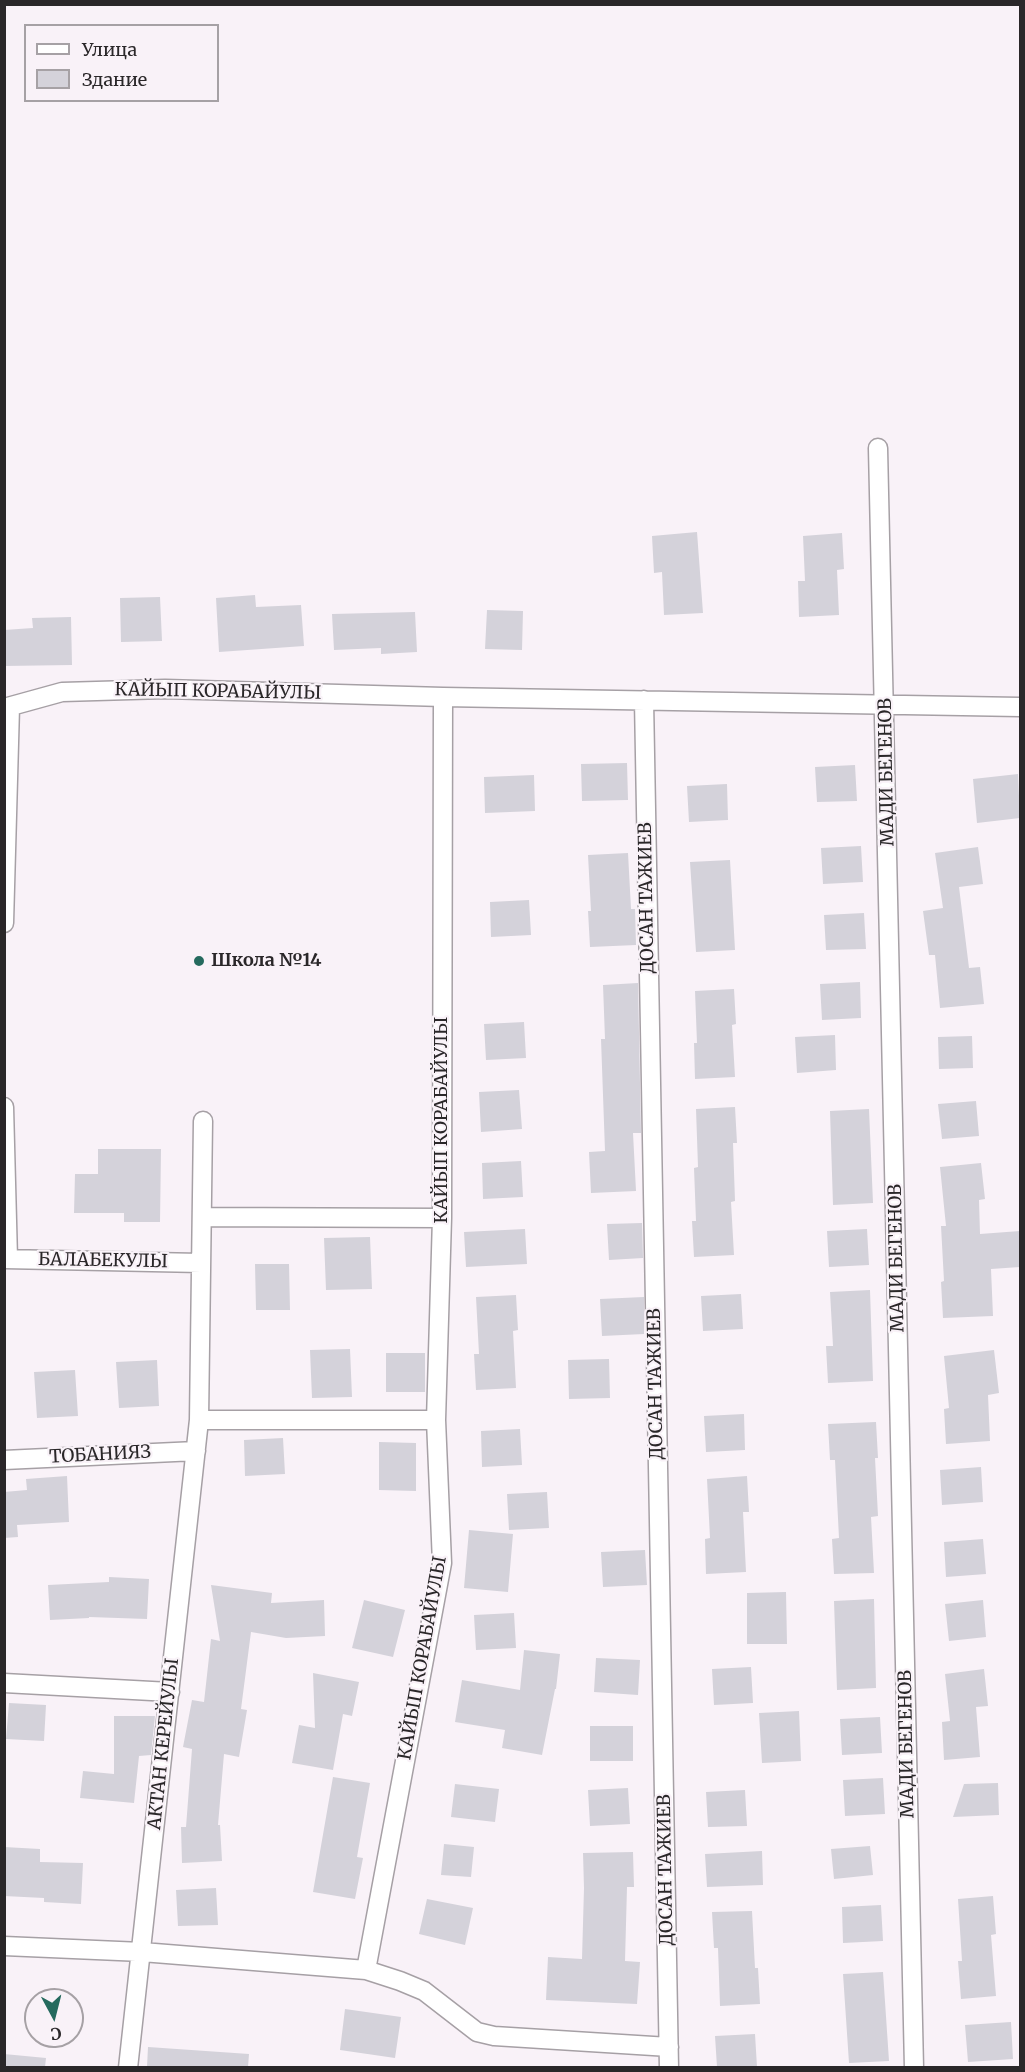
<!DOCTYPE html>
<html>
<head>
<meta charset="utf-8">
<style>
	body { margin:0 }
	#map { position:relative; width:1025px; height:2072px; overflow:hidden; background:#f9f2f8; font-family:Merriweather,serif }
	canvas { display:block }
	.frame { position:absolute; inset:0; border:6px solid #2a2729; pointer-events:none }
	.legend { position:absolute; left:24px; top:24px; width:195px; height:78px; box-sizing:border-box; background:#f9f2f8; border:2px solid #a6a1a5; margin:0; padding:8px 10px; list-style:none; font-size:18px; color:#2a2729 }
	.legend li { display:flex; align-items:center; gap:12px; height:30px }
	.legend b { width:30px; border:2px solid #a6a1a5 }
	.north { position:absolute; left:24px; top:1988px; width:60px; height:60px; box-sizing:border-box; background:#f9f2f8; border:2px solid #a6a1a5; border-radius:50%; rotate:173deg; font-size:16px; font-weight:700; line-height:24px; text-align:center; color:#2a2729 }
	.north::after { content:''; display:block; margin:auto; width:21px; height:27px; background:#256a5e; clip-path:polygon(50% 0,100% 100%,50% 72%,0 100%) }
</style>
</head>
<body>
<div id="map">
<canvas width="1025" height="2072"></canvas>
<div class="frame"></div>
<ul class="legend">
<li><b style="height:8px;background:#fff"></b>Улица</li>
<li><b style="height:16px;background:#d4d2da"></b>Здание</li>
</ul>
<div class="north">С</div>
</div>
<script>
const context = document.querySelector('canvas').getContext('2d');
context.lineJoin = 'round';
function paint(path, color) { context.fillStyle = color; context.fill(path, 'evenodd'); }
const shape = rows => new Path2D(rows.map(r => 'M' + r).join(''));
function trace(path, color, width, dash) { context.strokeStyle = color; context.lineWidth = width; context.lineCap = dash ? 'butt' : 'round'; context.setLineDash(dash || []); context.stroke(path); }
function drawText(font, color, halo, rows, align = 'center') {
  context.font = font + ' Merriweather,serif'; context.lineWidth = 4.5; context.setLineDash([]); context.textBaseline = 'middle'; context.strokeStyle = halo; context.fillStyle = color; for (const [text, x, y, turn = 0] of rows) {
    context.save(); context.translate(x, y); context.rotate((+turn || 0) * Math.PI / 180); context.textAlign = isNaN(turn) ? turn : align; if (halo) context.strokeText(text, 0, 0); context.fillText(text, 0, 0); context.restore();
  }
}
paint(shape([
	[697,532,703,613,664,615,662,572,654,573,652,536],
	[842,533,844,569,837,570,839,615,799,617,798,581,805,581,803,536],
	[255,595,256,607,301,605,304,646,219,652,216,598],
	[160,597,162,641,121,642,120,598],
	[487,610,523,611,522,650,485,649],
	[415,612,417,652,381,654,381,648,334,650,332,614],
	[71,617,72,665,4,666,4,630,33,628,32,618],
	[627,763,628,800,582,801,581,764],
	[855,765,857,801,817,802,815,767],
	[1018,774,1020,818,977,823,973,779],
	[534,775,535,811,485,813,484,777],
	[727,784,728,820,689,822,687,786],
	[861,846,863,882,823,884,821,848],
	[978,847,983,884,959,887,969,968,980,967,984,1004,940,1008,935,955,929,955,923,911,943,908,935,853],
	[628,853,631,909,635,909,636,945,590,947,588,911,591,911,588,855],
	[730,860,735,950,696,952,690,862],
	[529,900,531,935,491,937,490,902],
	[864,913,866,949,826,950,824,915],
	[860,982,861,1018,822,1020,820,984],
	[638,983,641,1133,633,1133,636,1191,591,1193,589,1152,605,1151,601,1039,605,1039,603,985],
	[734,989,736,1024,732,1025,735,1077,695,1079,694,1043,697,1043,695,991],
	[524,1022,526,1058,486,1060,484,1024],
	[835,1035,836,1070,797,1073,795,1037],
	[972,1036,973,1068,939,1069,938,1037],
	[519,1090,522,1129,481,1132,479,1092],
	[976,1101,979,1136,942,1139,938,1104],
	[735,1107,737,1143,733,1143,735,1201,731,1202,734,1255,694,1257,692,1221,696,1221,694,1168,698,1167,696,1109],
	[869,1109,873,1203,833,1205,830,1111],
	[98,1149,161,1149,160,1222,124,1222,124,1213,74,1213,75,1174,98,1174],
	[521,1161,523,1197,483,1199,482,1163],
	[981,1163,985,1199,979,1200,980,1234,1020,1231,1020,1267,991,1269,993,1316,943,1318,941,1282,944,1281,941,1226,946,1226,940,1167],
	[642,1223,643,1258,609,1260,607,1224],
	[525,1229,527,1264,466,1267,464,1232],
	[867,1229,869,1265,829,1267,827,1231],
	[370,1237,372,1289,326,1290,324,1238],
	[255,1264,289,1264,290,1310,256,1310],
	[870,1290,873,1381,828,1383,826,1346,833,1346,830,1292],
	[741,1294,743,1329,703,1331,701,1296],
	[516,1295,518,1330,513,1331,516,1388,476,1390,474,1354,479,1354,476,1297],
	[644,1297,644,1334,602,1336,600,1299],
	[350,1349,352,1397,312,1398,310,1350],
	[994,1350,999,1393,988,1395,990,1441,946,1444,944,1409,949,1408,944,1356],
	[386,1353,425,1353,425,1392,386,1392],
	[609,1359,610,1398,569,1399,568,1360],
	[157,1360,159,1406,119,1408,116,1362],
	[75,1370,78,1416,37,1418,34,1372],
	[744,1414,745,1450,706,1452,704,1416],
	[876,1422,878,1458,875,1458,878,1516,871,1517,874,1573,834,1574,832,1539,839,1538,835,1460,830,1460,828,1424],
	[520,1429,522,1465,482,1467,481,1431],
	[283,1438,285,1474,245,1476,244,1440],
	[379,1442,416,1443,416,1491,379,1490],
	[981,1467,983,1502,942,1505,940,1470],
	[67,1476,69,1522,17,1525,18,1537,4,1538,4,1492,27,1490,26,1479],
	[747,1476,749,1512,743,1512,746,1572,706,1574,705,1539,710,1538,707,1479],
	[547,1492,549,1528,509,1530,507,1494],
	[469,1530,513,1534,508,1592,464,1588],
	[983,1539,986,1574,946,1577,944,1542],
	[645,1550,647,1585,603,1587,601,1552],
	[109,1577,149,1579,147,1619,89,1617,89,1618,50,1620,48,1585,109,1582],
	[211,1585,272,1593,271,1603,324,1600,325,1636,286,1638,251,1632,241,1709,247,1710,239,1757,224,1754,218,1825,220,1825,222,1861,182,1863,181,1827,186,1827,192,1749,183,1747,192,1700,204,1702,211,1639,220,1641],
	[786,1592,787,1644,747,1644,747,1593],
	[874,1599,876,1688,837,1690,834,1601],
	[364,1600,405,1610,393,1657,352,1648],
	[983,1600,986,1637,949,1641,945,1604],
	[514,1613,516,1648,476,1650,474,1615],
	[524,1650,560,1654,556,1689,555,1689,542,1755,502,1748,505,1730,455,1722,462,1680,520,1690],
	[596,1658,640,1660,638,1695,594,1692],
	[751,1667,753,1703,714,1705,712,1669],
	[984,1669,988,1706,976,1707,980,1757,944,1760,942,1722,950,1721,945,1674],
	[313,1673,359,1682,352,1716,343,1714,333,1770,292,1763,299,1725,315,1728],
	[9,1703,46,1705,44,1741,6,1739],
	[799,1711,801,1761,762,1763,759,1713],
	[114,1716,155,1716,151,1755,139,1756,134,1803,80,1798,83,1771,114,1774],
	[880,1717,882,1753,842,1755,840,1719],
	[590,1726,633,1726,633,1761,590,1761],
	[333,1777,370,1783,357,1857,363,1858,355,1899,313,1892],
	[883,1778,885,1814,845,1816,843,1780],
	[998,1783,999,1815,953,1817,964,1784],
	[455,1784,499,1789,495,1822,451,1817],
	[628,1788,630,1824,590,1826,588,1790],
	[745,1790,747,1826,708,1827,706,1792],
	[444,1844,474,1847,471,1877,441,1875],
	[870,1846,873,1875,834,1879,831,1849],
	[4,1847,40,1849,40,1862,83,1863,81,1904,44,1902,44,1898,4,1896],
	[762,1851,763,1885,707,1887,705,1854],
	[633,1852,634,1887,627,1887,625,1961,640,1962,637,2004,546,2000,548,1957,582,1959,584,1888,583,1853],
	[216,1888,218,1925,178,1926,176,1890],
	[993,1896,996,1934,991,1935,996,1996,961,1999,958,1961,962,1961,958,1899],
	[427,1899,473,1908,465,1945,419,1934],
	[881,1905,883,1941,843,1943,842,1907],
	[752,1911,755,1968,758,1968,760,2004,720,2006,718,1948,714,1948,712,1912],
	[883,1972,889,2061,849,2063,843,1974],
	[345,2009,401,2017,395,2058,340,2050],
	[1011,2022,1013,2059,968,2062,965,2025],
	[755,2034,757,2067,717,2067,715,2036],
	[148,2047,249,2054,248,2067,147,2067],
	[4,2054,46,2058,45,2067,4,2067]
]), '#d4d2da');
const street = shape([
	[878,448,914,2068],
	[644,700,669,2068],
	[4,708,62,692,165,689,443,697,1020,707],
	[4,923,10,707],
	[4,1107,8,1259],
	[203,1121,199,1420,436,1420],
	[203,1217,442,1218],
	[4,1259,201,1263],
	[4,1460,196,1451],
	[4,1683,170,1692],
	[4,1946,142,1952,366,1970,400,1981,424,1991,477,2032,494,2036,669,2047],
	[366,1970,442,1563,436,1420,442,1218,443,697],
	[128,2068,199,1420]
]);
trace(street, '#a6a0a5', 21);
trace(street, '#fff', 18);
for (const [x, y, r, color] of [
	[199,961,6,"#256a5e"]
]) { const dot = new Path2D(); dot.arc(x, y, r, 0, 2 * Math.PI); context.fillStyle = color; context.fill(dot); trace(dot, '#f9f2f8', 2); }
drawText('18px', '#2a2729', '#f9f2f8', [
	["КАЙЫП КОРАБАЙУЛЫ",218,692,1],
	["МАДИ БЕГЕНОВ",887,772,-91],
	["ДОСАН ТАЖИЕВ",647,898,-91],
	["КАЙЫП КОРАБАЙУЛЫ",442,1120,-90],
	["МАДИ БЕГЕНОВ",897,1258,-91],
	["БАЛАБЕКУЛЫ",103,1261,1],
	["ДОСАН ТАЖИЕВ",656,1384,-91],
	["ТОБАНИЯЗ",100,1455,-3],
	["КАЙЫП КОРАБАЙУЛЫ",423,1658,-80],
	["АКТАН КЕРЕЙУЛЫ",164,1744,-84],
	["МАДИ БЕГЕНОВ",907,1744,-91],
	["ДОСАН ТАЖИЕВ",666,1870,-91]
]);
drawText('bold 18px', '#2a2729', '#f9f2f8', [
	["Школа №14",211,961]
], 'left');
</script>
</body>
</html>
